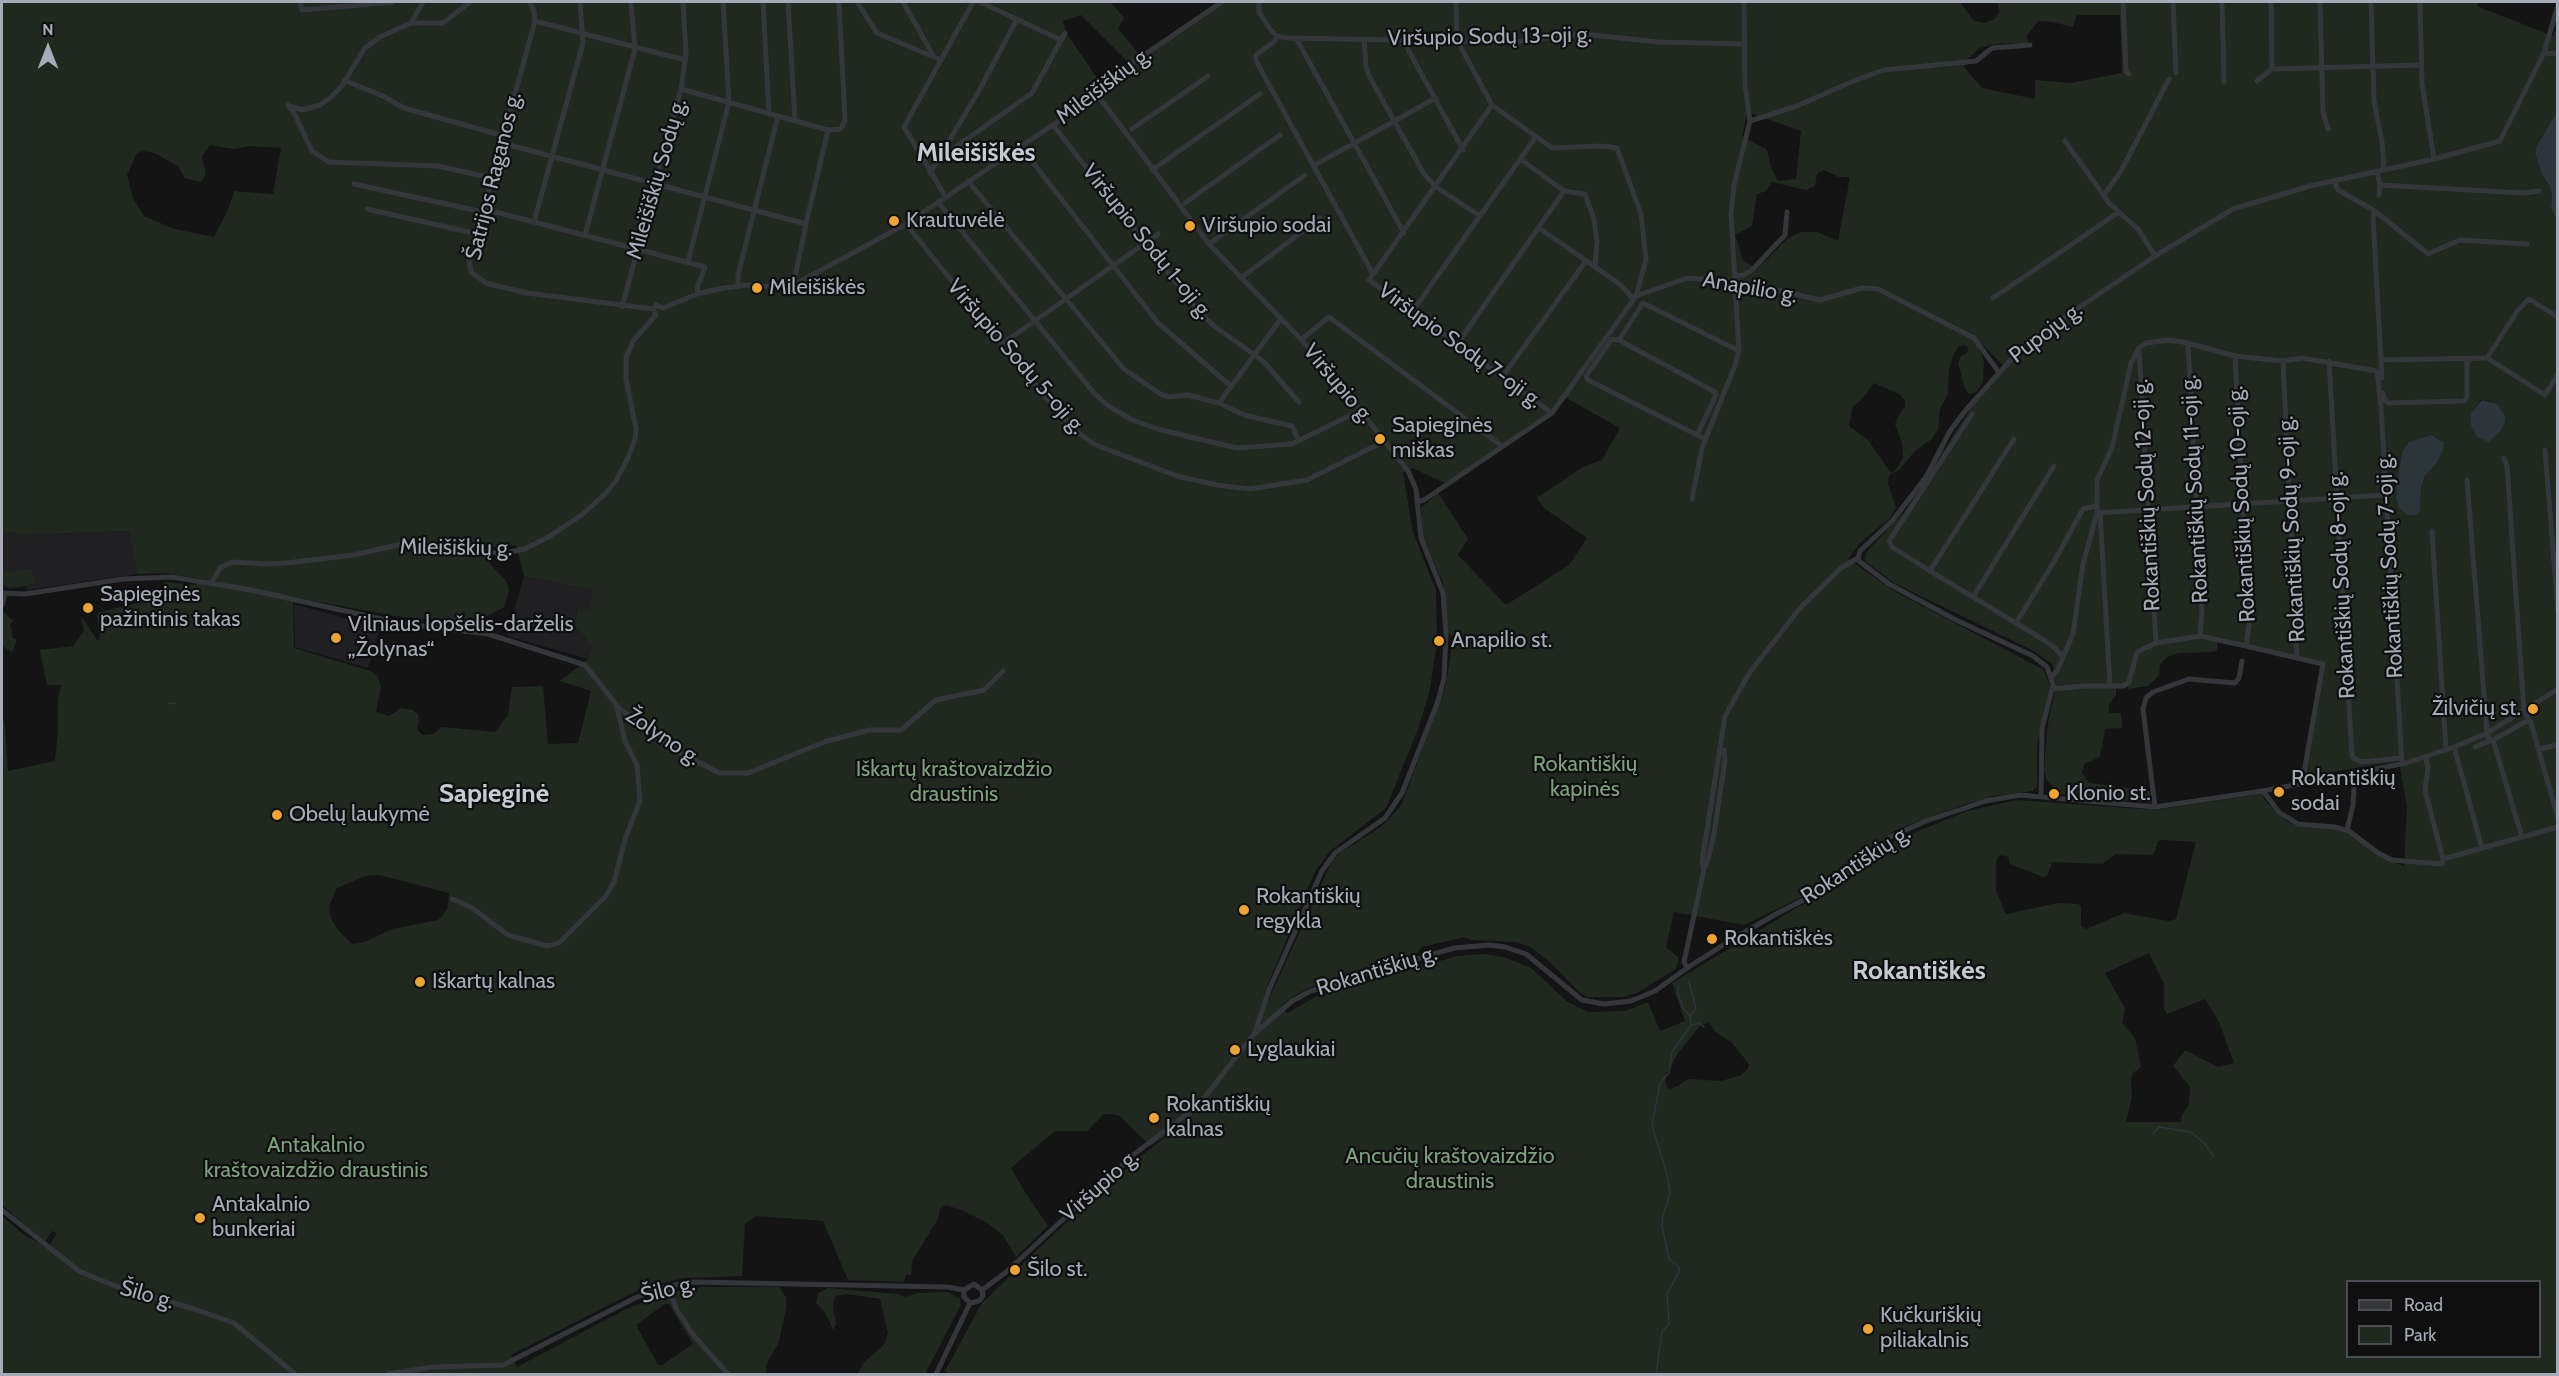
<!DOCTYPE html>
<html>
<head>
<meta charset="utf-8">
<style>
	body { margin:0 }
	#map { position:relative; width:2559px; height:1376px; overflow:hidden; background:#141415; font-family:Cabin,sans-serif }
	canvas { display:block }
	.frame { position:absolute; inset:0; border:3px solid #a6abb5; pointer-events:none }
	.legend { position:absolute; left:2346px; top:1280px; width:195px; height:78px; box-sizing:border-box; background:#0f0f10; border:2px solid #4b4d52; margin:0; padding:8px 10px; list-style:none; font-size:18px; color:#a6abb5 }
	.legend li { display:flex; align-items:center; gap:12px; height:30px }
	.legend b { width:30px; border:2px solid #4b4d52 }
	.north { position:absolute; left:18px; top:18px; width:60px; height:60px; -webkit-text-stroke:4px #0f0f10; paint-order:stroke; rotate:0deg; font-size:16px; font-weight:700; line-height:24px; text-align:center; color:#a6abb5 }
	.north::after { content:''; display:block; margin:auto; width:21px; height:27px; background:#a6abb5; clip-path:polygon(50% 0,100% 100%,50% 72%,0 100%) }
</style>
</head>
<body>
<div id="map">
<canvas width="2559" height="1376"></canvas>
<div class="frame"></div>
<ul class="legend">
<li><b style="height:8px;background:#35363a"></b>Road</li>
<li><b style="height:16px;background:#202820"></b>Park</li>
</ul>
<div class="north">N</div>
</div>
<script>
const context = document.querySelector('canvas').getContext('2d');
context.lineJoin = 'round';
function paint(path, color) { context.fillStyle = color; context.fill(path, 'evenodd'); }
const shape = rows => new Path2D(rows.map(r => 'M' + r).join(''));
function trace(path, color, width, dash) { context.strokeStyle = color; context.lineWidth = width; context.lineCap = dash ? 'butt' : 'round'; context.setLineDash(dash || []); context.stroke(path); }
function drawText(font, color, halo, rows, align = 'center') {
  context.font = font + ' Cabin,sans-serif'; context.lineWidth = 4.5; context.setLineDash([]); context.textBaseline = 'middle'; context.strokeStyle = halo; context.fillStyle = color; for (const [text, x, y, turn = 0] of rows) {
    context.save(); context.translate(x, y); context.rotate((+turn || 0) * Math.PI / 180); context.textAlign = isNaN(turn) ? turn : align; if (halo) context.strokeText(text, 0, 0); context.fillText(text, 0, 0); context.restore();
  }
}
paint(shape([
	[2,531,21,535,129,531,137,574,27,590,27,586,33,583,30,568,2,572],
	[524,576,594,590,590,610,578,608,575,625,592,647,588,659,507,636],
	[294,604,380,628,368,668,295,647]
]), '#202022');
paint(shape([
	[2,2,1111,2,1124,18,1118,29,1140,55,1217,2,1960,2,1974,21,1984,23,1995,19,1999,12,1998,2,2477,2,2477,6,2553,36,2557,28,2557,112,2536,147,2535,153,2542,174,2550,187,2552,195,2551,208,2558,219,2557,1374,951,1374,945,1371,982,1303,1057,1231,1137,1159,1178,1128,1150,1146,1120,1116,1112,1114,1104,1114,1087,1131,1055,1131,1011,1168,1023,1189,1048,1226,1016,1257,1003,1235,986,1222,961,1210,946,1205,940,1209,938,1219,912,1261,911,1275,906,1275,904,1282,848,1280,823,1221,756,1216,745,1224,742,1276,684,1278,642,1288,511,1355,517,1367,626,1309,671,1292,701,1287,779,1287,786,1297,786,1308,779,1342,766,1365,766,1374,2,1374,2,1216,23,1234,48,1248,57,1233,52,1231,45,1242,2,1205,2,715,5,725,8,771,55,761,58,731,58,698,61,685,47,685,40,650,73,646,84,631,81,616,98,641,100,636,97,616,99,612,164,597,164,582,195,585,202,579,166,573,137,574,129,531,21,535,2,531],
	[1081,15,1128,62,1099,81,1067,34,1063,21],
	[2077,15,2120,15,2122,73,2070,83,2035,80,2035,99,1982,88,1964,67,1965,61,1980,48,1995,44,2028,43,2027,36,2038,21,2052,22,2073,27],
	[1748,112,1801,131,1796,179,1778,181,1771,168,1767,150,1742,136],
	[210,145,234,149,249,146,281,148,273,194,234,191,228,210,214,237,174,229,144,216,133,198,127,175,137,153,144,151,154,153,178,166,185,178,201,182,206,174,202,157],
	[1824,170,1839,177,1850,177,1838,241,1817,232,1801,232,1787,239,1757,269,1743,260,1735,235,1752,226,1757,194,1766,191,1772,182,1806,190,1815,186,1817,174],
	[1965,345,1968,348,1968,352,1961,356,1958,363,1965,389,1969,394,1976,392,1983,382,1984,361,1978,345,1983,345,2005,367,1970,409,1905,511,1867,551,1865,557,1866,562,1894,583,2034,651,2053,665,2055,691,2048,723,2044,770,2047,780,2058,794,2152,803,2150,791,2089,783,2082,773,2084,764,2100,757,2105,729,2122,728,2121,713,2109,713,2109,705,2116,695,2116,688,2129,683,2128,689,2148,686,2159,675,2160,665,2167,657,2179,653,2213,652,2217,650,2218,639,2322,664,2303,777,2399,761,2407,807,2404,866,2378,856,2352,834,2333,829,2295,825,2288,822,2266,802,2262,794,2155,810,2017,800,1967,811,1897,840,1882,848,1859,871,1830,892,1798,907,1672,983,1685,1021,1660,1031,1648,1002,1625,1011,1588,1012,1568,1002,1531,968,1504,957,1483,954,1457,956,1315,997,1288,1013,1279,1008,1289,999,1309,988,1417,954,1421,947,1466,937,1470,940,1516,942,1530,947,1550,962,1580,993,1588,997,1622,997,1637,993,1676,969,1679,958,1666,947,1674,912,1744,925,1824,886,1889,834,1901,828,1960,806,1993,796,2032,791,2037,787,2037,746,2050,687,2044,670,1894,591,1848,559,1860,543,1890,518,1896,508,1888,484,1889,475,1899,470,1915,451,1933,438,1938,429,1940,409,1948,393,1949,369,1954,354,1958,347],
	[1874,383,1899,394,1905,401,1905,407,1897,418,1895,424,1902,443,1903,458,1895,471,1891,473,1868,440,1849,426,1853,406,1860,401],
	[1566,398,1620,428,1602,460,1581,468,1537,498,1544,508,1587,538,1569,565,1506,605,1458,555,1468,539,1438,493,1421,508,1422,536,1443,583,1448,632,1453,637,1446,685,1401,806,1381,827,1340,853,1331,863,1268,1001,1264,998,1267,987,1314,873,1329,852,1386,808,1418,729,1429,694,1437,644,1436,591,1413,532,1403,473,1412,468,1445,483,1552,416],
	[2482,400,2490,401,2505,422,2488,441,2479,401],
	[2431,435,2444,442,2438,461,2425,476,2421,488,2421,504,2409,442],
	[516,545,524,576,593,590,590,609,578,608,575,625,592,647,588,659,560,681,591,691,578,743,548,744,543,686,512,687,508,715,495,732,442,727,433,734,423,735,417,730,419,720,418,714,413,710,401,708,389,716,376,712,381,687,378,677,371,671,294,648,293,597,395,616,441,621,460,622,486,617,504,607,509,591,507,582,490,564,486,555,489,547],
	[2163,840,2196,842,2176,919,2169,921,2124,913,2086,929,2081,926,2081,906,2078,904,2058,903,2006,914,1996,891,1996,862,1998,857,2002,855,2008,857,2010,864,2043,877,2047,876,2052,862,2102,864,2116,854,2153,855,2158,841],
	[379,875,449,893,448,907,443,915,438,920,392,929,365,942,352,944,339,931,331,919,329,906,337,888,365,876],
	[2149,953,2164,984,2164,1009,2167,1014,2205,999,2219,1022,2234,1063,2218,1067,2185,1050,2173,1066,2190,1087,2189,1105,2182,1115,2181,1122,2126,1122,2132,1097,2131,1079,2133,1073,2141,1067,2135,1038,2122,1023,2125,1008,2105,973],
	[1709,1022,1715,1031,1732,1043,1749,1064,1748,1068,1742,1075,1721,1081,1689,1079,1672,1089,1668,1088,1665,1083,1666,1075,1678,1053,1700,1026],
	[2348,1282,2540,1282,2540,1356,2348,1356],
	[665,1304,669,1304,693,1344,662,1365,658,1365,636,1325],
	[30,568,35,579,33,583,27,586,10,588,2,585,2,572],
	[3,611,13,621,10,624,13,639,16,639,16,643,12,652,2,646],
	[828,1288,898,1294,906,1297,917,1293,948,1292,960,1299,961,1305,925,1374,857,1374,865,1361,882,1347,886,1341,888,1333,880,1299,848,1294,835,1296,833,1308,836,1324,833,1330,825,1312,816,1303,818,1293]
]), '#202820');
paint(shape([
	[2557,112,2557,219,2551,208,2552,195,2550,187,2542,174,2535,153,2536,147],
	[2482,400,2497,404,2505,416,2505,422,2501,430,2489,442,2477,437,2471,425,2471,414],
	[2431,435,2444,442,2443,449,2438,461,2425,476,2421,488,2420,511,2415,515,2407,515,2399,507,2396,498,2397,481,2403,451,2409,442]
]), '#2c353a');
trace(shape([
	[169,703,176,704],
	[1689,982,1696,1009,1691,1015],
	[1691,1025,1700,1023,1704,1027],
	[2153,1134,2159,1127,2191,1132,2205,1144,2214,1157],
	[1656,1374,1662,1332,1669,1324,1667,1294,1679,1272,1679,1267,1669,1259,1662,1226,1663,1216,1670,1194,1668,1178,1652,1125,1660,1083,1669,1073,1672,1052,1691,1025,1690,1016,1683,1008,1678,994,1678,986]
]), '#2c353a', 1.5);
trace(shape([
	[300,2,302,10,393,2],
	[530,2,534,11,535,21,469,261,471,272,486,283,527,293,653,309],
	[580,2,583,43,534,222,705,267,698,285,697,294],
	[763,2,769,114],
	[788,2,795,120],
	[857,2,877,33,941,60],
	[903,2,933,55],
	[980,2,1061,40],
	[1259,2,1259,12,1270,29,1277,36,1287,38,1512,42,1582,34,1659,42,1744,44],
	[1456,2,1457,40,1492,105,1552,148,1602,146,1617,148,1641,214,1646,259,1636,296],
	[2123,2,2126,71,2129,74],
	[2173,2,2176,73],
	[2222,2,2224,82],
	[2271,2,2272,69],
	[2320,2,2323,112,2328,129],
	[2371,2,2374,101,2382,142,2384,170],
	[2420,2,2422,84,2434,159],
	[535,21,685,60],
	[411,23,423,2],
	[1277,36,1274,42,1256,55,1256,61,1373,274],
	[1296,38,1404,233],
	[1364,40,1366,66,1369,76,1424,174,1436,187,1480,216],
	[1404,42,1463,150],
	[2544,53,2558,54],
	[344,80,385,97,404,108,504,136],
	[2257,81,2272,69,2421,65],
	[681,89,686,54,683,2],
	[1096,93,1209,244,1319,358,1408,471,1416,489,1421,538,1443,593,1446,634,1444,679,1437,704,1402,793,1385,818,1335,853,1322,871,1269,990,1255,1032],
	[288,105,295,115,312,151,329,162,438,166,492,178],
	[1492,105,1369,280,1552,413],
	[289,106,302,110,320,105,330,98,342,86,364,49,380,37,411,23,443,23,470,2],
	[1750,121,1797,106,1851,82,1884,70,1976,61,1992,48,2030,45],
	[1053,125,1200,313,1214,326,1263,361,1299,402],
	[1132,129,1208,76],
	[2065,141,2109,203,2139,230,2155,256],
	[502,143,806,224,793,286],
	[1020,146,1158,323,1231,386],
	[940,158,1032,93,1065,33],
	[1520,159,1564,191,1585,194,1594,220,1597,241,1595,267],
	[1313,166,1436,98],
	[1152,170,1260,94],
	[2377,171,2380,185,2379,195],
	[930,173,980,89,1017,19],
	[968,181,1124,369,1162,395,1168,397,1188,395,1219,403,1280,320],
	[2334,181,2338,190,2375,211,2428,254,2460,240,2527,244],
	[354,184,483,212],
	[2380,185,2524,193,2539,191],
	[2104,195,2121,171,2169,79],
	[945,196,904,127,973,2],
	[938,202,1094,393,1107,405,1132,420,1161,430,1237,448,1292,444,1361,410],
	[1185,203,1280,135],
	[367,209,477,234],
	[484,209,534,222],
	[2375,211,2373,217,2382,378],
	[806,224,828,130],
	[906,224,1042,393,1077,432,1096,445,1177,476,1217,485,1250,489,1307,480,1385,441],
	[1539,228,1621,285,1633,299],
	[585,235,635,49,631,2],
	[1209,244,1305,175],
	[688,262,729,102,723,2],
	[1735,276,1744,275,1752,270,1785,235,1787,212],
	[1241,278,1320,218],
	[738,285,738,275,778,116],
	[1993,298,2119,212],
	[622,307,681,89,828,130,841,129,845,120,839,2],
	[1412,312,1535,138],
	[656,315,653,309,656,305,663,308,697,294,724,288,748,285,788,288,906,224,1078,108,1125,68,1222,2],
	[1301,340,1329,317,1502,446],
	[1619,340,1715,392,1716,395,1697,435,1705,439],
	[1458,343,1564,191],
	[2188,343,2202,609,2200,636],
	[1002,344,1158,234],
	[2139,349,2156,643],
	[2487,358,2518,310,2529,299,2558,317],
	[2487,358,2545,395,2558,374],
	[2381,360,2487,358],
	[2283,361,2297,658,2323,664,2302,784],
	[2329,361,2352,757,2361,762,2401,758],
	[1503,376,1586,261],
	[2383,393,2384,399,2388,403,2464,401,2467,397,2467,358],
	[1219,403,1244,415,1292,426,1299,441],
	[1972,414,1889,541,1892,547,1930,571,2044,640,2055,648,2062,656],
	[1697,435,1588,380,1586,376,1612,339,1619,340,1643,303,1739,351],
	[2545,450,2558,612],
	[2504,458,2507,466,2524,711,2529,720],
	[2467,480,2487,733,2490,741,2493,740,2522,837],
	[1692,499,1702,448,1734,368,1739,351,1731,214,1734,185,1750,121,1745,85,1744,2],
	[1417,502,1424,500,1552,413,1636,296,1687,278,1736,281,1820,300,1862,288,1878,289,1974,338,1998,371],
	[2100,512,2110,686],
	[2097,513,2097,480,2112,448,2131,363,2139,348,2146,343,2168,340,2183,342,2235,356,2283,361,2302,358,2377,371,2381,407,2402,764],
	[2097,513,2385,495],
	[2432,531,2446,750],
	[1930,571,2014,439],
	[211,583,221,567,233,562,265,564,286,563,354,555,402,544,420,543,474,552,504,553,525,549,550,536,583,514,606,493,616,481,628,458,635,439,636,429,626,379,626,358,633,341,656,315],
	[2,593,25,594,123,579,172,577,251,590,399,623,488,634,585,665,620,709,681,753,719,773,748,773,827,741,870,730,901,730,936,700,984,690,1003,671],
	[1973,597,2054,466],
	[2,605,5,594],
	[2016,623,2052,565,2083,509,2095,506],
	[2246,646,2297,658],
	[2052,676,2057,671,2073,634,2083,564,2097,513],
	[2052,689,2085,686,2124,686,2129,682,2137,652,2156,643,2200,636,2246,646,2249,625,2235,356],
	[2493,740,2529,720,2531,723,2558,818],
	[2454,747,2482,848],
	[2475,747,2490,741],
	[2539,749,2558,745],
	[2263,791,2279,812,2298,824,2335,827,2349,831,2378,853,2392,860,2442,864,2443,859,2425,790,2428,768,2426,758],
	[2041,796,2042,729,2053,685,2047,667,2033,656,1954,619,1889,584,1859,561,1858,558,1860,551,1893,520,1926,477,1950,431,1965,411,2025,344,2155,256,2233,209,2310,186,2434,159,2500,141,2544,53,2558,5],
	[2155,807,2143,709,2146,698,2153,692,2189,679,2235,683,2239,678,2242,661],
	[2347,830,2353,805,2355,773],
	[2443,859,2558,827],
	[1704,869,1707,863,1714,834,1725,761,1724,750],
	[452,899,471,907,508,935,547,946,559,943,606,896,614,882,626,836,640,801,637,765,625,741,616,704],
	[1687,968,1684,962,1704,869,1702,862,1725,716,1750,672,1801,607,1841,568,1858,558],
	[2,1210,79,1271,115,1286,194,1309,234,1323,295,1374],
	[667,1286,677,1310,694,1336,728,1374],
	[964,1290,974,1284,982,1290],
	[964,1290,964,1297,970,1303],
	[970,1303,979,1301,983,1296,982,1290,1006,1272,1133,1155,1198,1106,1254,1034,1292,1001,1311,991,1454,948,1490,945,1505,947,1526,954,1582,1000,1604,1004,1631,1001,1655,991,1687,968,1736,937,1776,914,1823,890,1851,870,1890,837,1926,821,1962,809,1985,801,2020,795,2155,807,2263,791,2406,763,2454,747,2487,733,2558,689],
	[388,1374,433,1367,503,1365,635,1298,664,1287,690,1282,948,1287,964,1290],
	[936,1374,970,1303]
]), '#35363a', 5);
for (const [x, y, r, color] of [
	[894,221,6,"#eca535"],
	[1190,226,6,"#eca535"],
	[757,288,6,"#eca535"],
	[1380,439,6,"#eca535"],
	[88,608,6,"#eca535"],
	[336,638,6,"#eca535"],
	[1439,641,6,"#eca535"],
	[2533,709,6,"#eca535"],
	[2279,792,6,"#eca535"],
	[2054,794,6,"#eca535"],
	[277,815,6,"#eca535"],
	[1244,910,6,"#eca535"],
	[1712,939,6,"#eca535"],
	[420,982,6,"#eca535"],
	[1235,1050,6,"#eca535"],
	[1154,1118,6,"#eca535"],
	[200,1218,6,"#eca535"],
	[1015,1270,6,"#eca535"],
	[1868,1329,6,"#eca535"]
]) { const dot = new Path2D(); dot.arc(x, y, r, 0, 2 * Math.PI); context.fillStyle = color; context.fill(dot); trace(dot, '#0f0f10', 2); }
drawText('22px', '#a6abb5', '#0f0f10', [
	["Viršupio Sodų 13-oji g.",1490,37,-1],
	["Mileišiškių g.",1104,86,-37],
	["Šatrijos Raganos g.",494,176,-76],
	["Mileišiškių Sodų g.",657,179,-74],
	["Viršupio Sodų 1-oji g.",1147,242,51],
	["Anapilio g.",1750,288,10],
	["Pupojų g.",2046,333,-37],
	["Viršupio Sodų 7-oji g.",1460,346,36],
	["Viršupio Sodų 5-oji g.",1016,357,49],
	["Viršupio g.",1338,384,50],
	["Rokantiškių Sodų 11-oji g.",2195,489,-93],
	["Rokantiškių Sodų 12-oji g.",2147,495,-93],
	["Rokantiškių Sodų 10-oji g.",2242,504,-93],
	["Rokantiškių Sodų 9-oji g.",2292,529,-93],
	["Mileišiškių g.",456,548,1],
	["Rokantiškių Sodų 7-oji g.",2390,566,-93],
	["Rokantiškių Sodų 8-oji g.",2342,585,-93],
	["Žolyno g.",663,737,34],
	["Rokantiškių g.",1856,865,-33],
	["Rokantiškių g.",1377,971,-17],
	["Viršupio g.",1100,1186,-42],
	["Šilo g.",668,1290,-14],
	["Šilo g.",147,1295,16]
]);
drawText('22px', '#a6abb5', '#0f0f10', [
	["Krautuvėlė",906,221],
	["Viršupio sodai",1202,226],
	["Mileišiškės",769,288],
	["Sapieginės",1392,426],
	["miškas",1392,451],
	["Sapieginės",100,595],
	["pažintinis takas",100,620],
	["Vilniaus lopšelis-darželis",348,625],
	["„Žolynas“",348,650],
	["Anapilio st.",1451,641],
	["Žilvičių st.",2521,709,"right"],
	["Rokantiškių",2291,779],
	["sodai",2291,804],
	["Klonio st.",2066,794],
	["Obelų laukymė",289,815],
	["Rokantiškių",1256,897],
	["regykla",1256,922],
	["Rokantiškės",1724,939],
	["Iškartų kalnas",432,982],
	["Lyglaukiai",1247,1050],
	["Rokantiškių",1166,1105],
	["kalnas",1166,1130],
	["Antakalnio",212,1205],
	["bunkeriai",212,1230],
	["Šilo st.",1027,1270],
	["Kučkuriškių",1880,1316],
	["piliakalnis",1880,1341]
], 'left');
drawText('22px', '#7da07d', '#0f0f10', [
	["Rokantiškių",1585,765],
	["kapinės",1585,790],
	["Iškartų kraštovaizdžio",954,770],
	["draustinis",954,795],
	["Antakalnio",316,1146],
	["kraštovaizdžio draustinis",316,1171],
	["Ancučių kraštovaizdžio",1450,1157],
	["draustinis",1450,1182]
]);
drawText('bold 26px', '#c6cad1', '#0f0f10', [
	["Mileišiškės",976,153],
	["Sapieginė",494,794],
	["Rokantiškės",1919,971]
]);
</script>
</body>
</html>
